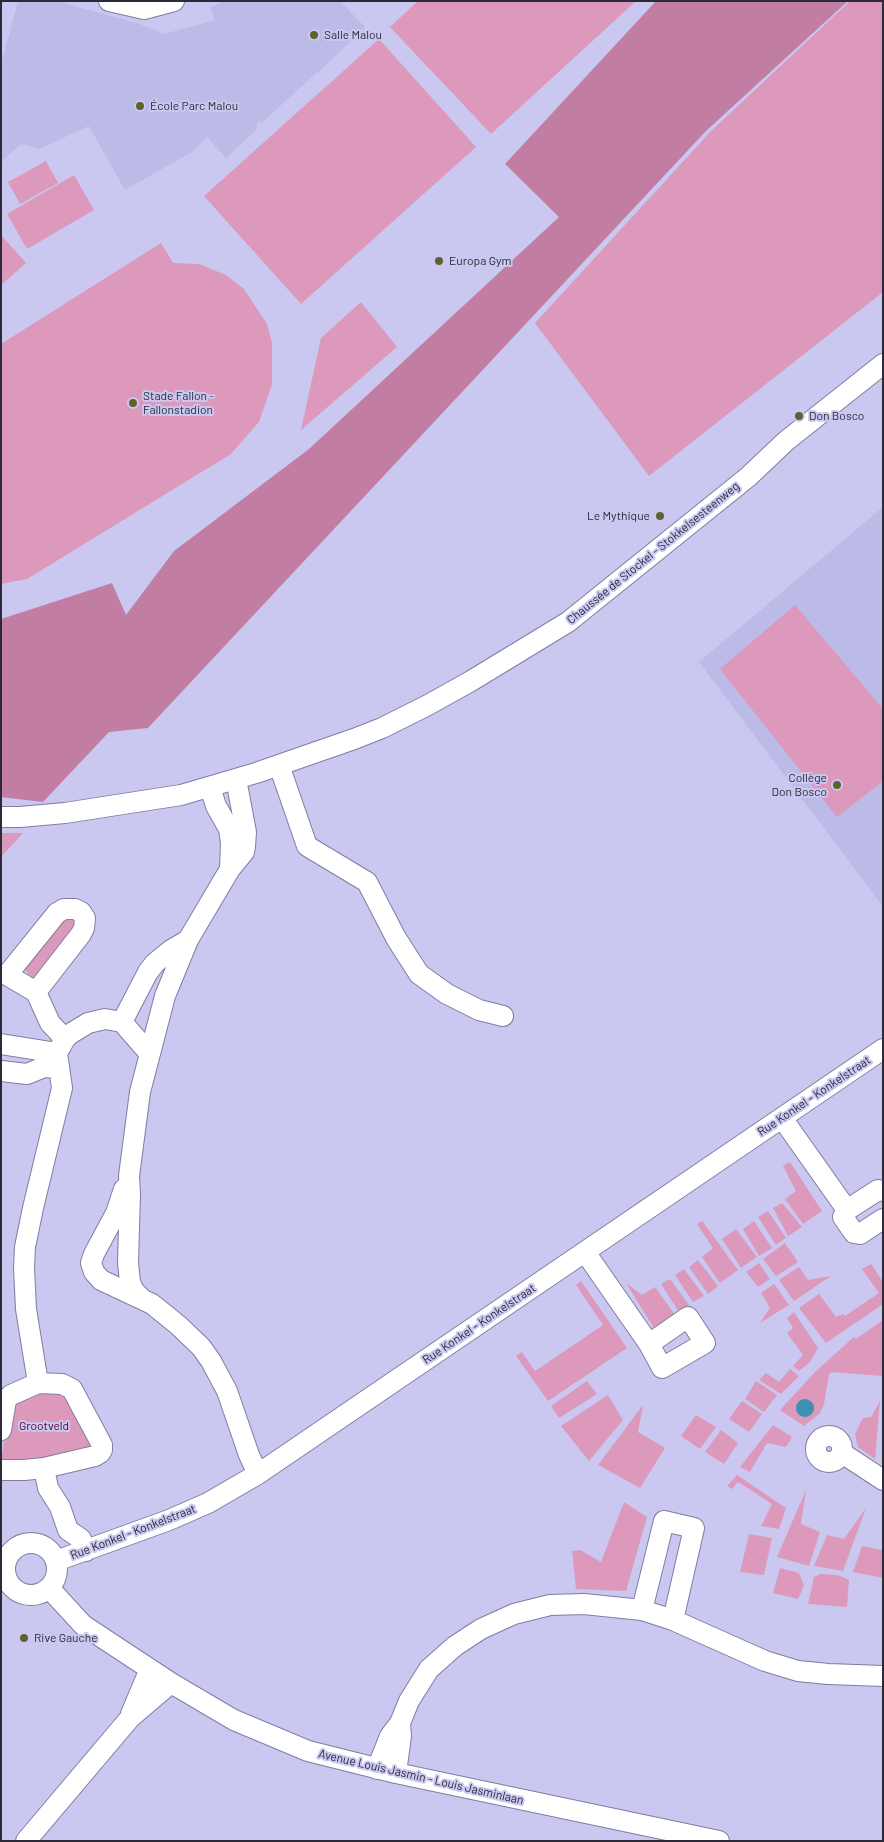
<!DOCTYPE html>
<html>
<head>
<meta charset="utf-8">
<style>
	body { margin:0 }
	#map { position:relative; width:884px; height:1842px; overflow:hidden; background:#cac8f0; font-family:Barlow,sans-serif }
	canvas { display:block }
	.frame { position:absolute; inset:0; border:2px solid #2b2a39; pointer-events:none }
</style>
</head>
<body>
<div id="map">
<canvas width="884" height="1842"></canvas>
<div class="frame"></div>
</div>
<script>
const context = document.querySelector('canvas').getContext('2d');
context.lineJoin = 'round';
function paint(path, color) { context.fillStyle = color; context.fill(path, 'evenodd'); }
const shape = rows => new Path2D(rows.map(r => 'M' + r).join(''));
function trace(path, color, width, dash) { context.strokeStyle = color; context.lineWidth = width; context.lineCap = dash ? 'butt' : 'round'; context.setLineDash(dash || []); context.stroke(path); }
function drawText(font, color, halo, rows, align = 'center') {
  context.font = font + ' Barlow,sans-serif'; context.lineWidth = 4; context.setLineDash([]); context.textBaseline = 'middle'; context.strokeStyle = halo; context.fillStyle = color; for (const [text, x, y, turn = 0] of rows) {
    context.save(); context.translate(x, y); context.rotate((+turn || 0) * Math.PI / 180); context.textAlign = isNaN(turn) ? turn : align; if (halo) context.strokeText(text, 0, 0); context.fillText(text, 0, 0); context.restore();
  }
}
paint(shape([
	[18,1,56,1,140,24,164,34,215,20,210,8,222,1,340,1,365,27,319,72,318,71,262,123,260,121,256,125,258,128,226,158,207,137,192,152,125,190,89,126,39,149,21,144,1,162,1,65],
	[883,507,883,907,699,662]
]), '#bcbae7');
paint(shape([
	[418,1,636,1,491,134,390,27],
	[850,1,883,1,883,292,649,476,535,323,711,131],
	[379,39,476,147,301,304,204,196],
	[46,161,58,183,20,204,8,182],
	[74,175,94,210,27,249,7,214],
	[1,235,26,263,1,285],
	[161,243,173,263,199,264,226,275,244,289,267,324,272,343,272,384,259,422,231,454,27,579,1,584,1,344],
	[361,302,397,347,301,430,321,338],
	[795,605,883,709,883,781,837,817,720,669],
	[1,833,23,833,1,857],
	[66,913,80,922,34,981,23,967],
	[790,1162,822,1211,803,1224,785,1199,796,1191,783,1166],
	[782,1203,802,1227,788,1236,773,1208],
	[768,1211,786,1238,776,1245,758,1217],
	[702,1221,738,1270,720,1283,702,1257,713,1248,697,1224],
	[754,1221,772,1248,759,1256,743,1229],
	[736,1229,757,1257,741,1268,722,1239],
	[785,1243,798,1262,776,1276,763,1259],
	[698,1260,718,1286,708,1294,689,1267],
	[759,1263,770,1279,758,1287,746,1272],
	[871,1264,883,1282,883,1304,826,1343,799,1308,819,1294,836,1317,843,1314,845,1316,879,1293,862,1269],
	[799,1267,808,1280,831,1276,794,1301,779,1280],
	[684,1269,704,1296,693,1302,675,1275],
	[670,1279,689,1305,679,1312,661,1284],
	[581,1281,627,1348,548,1401,516,1356,522,1352,535,1371,603,1325,576,1285],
	[626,1283,642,1295,655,1287,675,1315,654,1328],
	[774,1284,789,1305,760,1323,770,1308,761,1293],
	[794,1312,818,1348,810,1362,799,1371,793,1366,803,1355,787,1333,793,1328,787,1318],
	[883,1320,883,1376,831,1372,829,1375,824,1404,820,1413,804,1426,780,1410,816,1371,854,1337,856,1339],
	[790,1369,799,1376,781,1394,759,1380,766,1373,779,1382],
	[587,1381,597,1394,559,1418,551,1406],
	[756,1381,777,1395,764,1412,745,1399],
	[63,1387,96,1451,1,1464,8,1409,12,1399],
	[608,1395,623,1420,589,1461,561,1426],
	[742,1401,762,1414,749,1432,729,1419],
	[880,1401,875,1459,858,1447,855,1434,863,1418,871,1417],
	[643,1405,638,1432,665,1448,640,1488,598,1465],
	[696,1415,716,1427,700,1449,681,1436],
	[773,1425,792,1437,786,1447,767,1443,750,1472,740,1467],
	[721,1430,738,1443,724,1464,705,1452],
	[737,1475,786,1508,779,1529,761,1526,772,1504,738,1482,732,1489,727,1486],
	[806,1490,801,1524,820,1532,809,1566,777,1557],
	[624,1502,647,1517,626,1591,576,1589,572,1551,580,1550,601,1562],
	[866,1508,843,1571,814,1566,827,1535,844,1539],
	[749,1534,772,1538,764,1575,740,1572],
	[862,1546,883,1550,883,1578,853,1572],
	[780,1568,799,1573,804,1586,798,1599,773,1593],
	[821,1574,838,1575,849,1580,847,1607,808,1604,814,1577]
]), '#dc99bc');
paint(shape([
	[656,1,848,1,706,131,148,728,109,732,43,802,1,797,1,619,112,583,126,615,174,551,309,449,559,217,505,164]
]), '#c27ea2');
paint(shape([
	'796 1408a9 9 0 1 1 18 0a9 9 0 1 1-18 0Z'
]), '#3b91b2');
const minor = shape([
	[109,1,144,9,174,1],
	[279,765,307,846,367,882,396,938,419,974,447,994,479,1010,503,1016],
	[210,787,216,806,229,829,231,843,230,869],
	[1,817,20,817,65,813,181,795,256,773,354,739,382,728,428,705,471,681,568,622,748,477,786,441,883,364],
	[64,909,75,909,81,912,85,918,84,928,81,934,36,992,7,975,57,913,64,909],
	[36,992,50,1023,65,1039],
	[122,1022,148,972,155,963,171,950,188,940],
	[1,1044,57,1053,65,1039,70,1034,88,1023,105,1019,122,1022,149,1053],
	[1,1071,27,1074,44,1067,58,1068],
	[782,1118,847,1210],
	[124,1189,116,1213,94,1254,91,1263,94,1272,101,1280,152,1304,178,1325,201,1347,211,1361,227,1391,249,1455,258,1474],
	[883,1191,878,1190,847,1210,843,1217,854,1233,860,1234,883,1219],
	[585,1252,649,1344,662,1368,705,1343,688,1317,649,1344],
	[141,1298,134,1291,130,1282,128,1263,130,1194,129,1176,140,1092,165,996,188,940,230,869,244,852,245,846,246,832,236,779],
	[38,1383,26,1309,24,1268,25,1247,33,1208,62,1088,57,1053],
	[1,1430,6,1400,11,1395,38,1383,62,1384,72,1389,102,1445,102,1450,100,1453,95,1456,44,1468,24,1470,1,1470],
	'816 1449a13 13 0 1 1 26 0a13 13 0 1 1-26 0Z',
	[842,1453,883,1480],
	[44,1468,48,1488,60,1507,68,1530,81,1539,86,1551],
	'5 1569a26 26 0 1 1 52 0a26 26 0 1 1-52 0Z',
	[56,1561,169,1520,208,1503,258,1474,883,1049],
	[49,1588,83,1625,171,1683,234,1720,308,1751,396,1773,719,1841],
	[642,1610,664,1521,694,1528,673,1620],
	[131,1714,150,1669],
	[377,1769,390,1736,400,1723,409,1701,429,1669,455,1646,481,1629,514,1614,550,1605,584,1604,642,1610,673,1620,765,1661,798,1671,828,1674,883,1676],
	[396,1773,401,1736,400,1723],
	[26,1841,130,1718,171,1683]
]);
trace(minor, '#7f7da2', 22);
trace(minor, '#fff', 20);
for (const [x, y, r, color] of [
	[314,35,5,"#62612e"],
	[140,106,5,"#62612e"],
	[439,261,5,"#62612e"],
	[133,403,5,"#62612e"],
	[799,416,5,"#62612e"],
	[660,516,5,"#62612e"],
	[837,785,5,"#62612e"],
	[24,1638,5,"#62612e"]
]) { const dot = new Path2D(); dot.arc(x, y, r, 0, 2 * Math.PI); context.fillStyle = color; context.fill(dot); trace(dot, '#cac8f0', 2); }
drawText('12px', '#2b2a39', '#cac8f0', [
	["Salle Malou",324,35],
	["École Parc Malou",150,106],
	["Europa Gym",449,261],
	["Stade Fallon -",143,396],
	["Fallonstadion",143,410],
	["Don Bosco",809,416],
	["Le Mythique",650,516,"right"],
	["Collège",827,778,"right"],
	["Don Bosco",827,792,"right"],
	["Rive Gauche",34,1638]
], 'left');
drawText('12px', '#2b2a39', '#cac8f0', [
	["Chaussée de Stockel - Stokkelsesteenweg",653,553,-39],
	["Rue Konkel - Konkelstraat",814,1096,-34],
	["Rue Konkel - Konkelstraat",479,1324,-34],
	["Rue Konkel - Konkelstraat",133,1532,-21],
	["Avenue Louis Jasmin - Louis Jasminlaan",421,1777,13]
]);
drawText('12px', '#530037', '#cac8f0', [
	["Grootveld",44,1426]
]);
</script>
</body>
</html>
